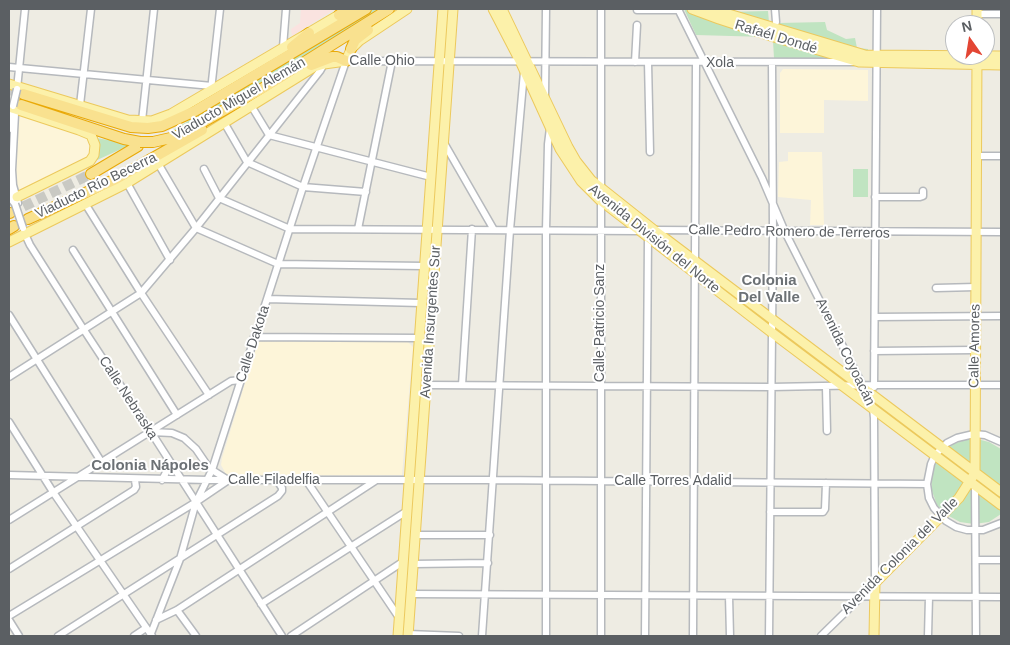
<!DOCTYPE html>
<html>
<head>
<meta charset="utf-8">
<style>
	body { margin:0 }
	#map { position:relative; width:1010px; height:645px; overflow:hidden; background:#eeece3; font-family:Arial,sans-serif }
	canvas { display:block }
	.frame { position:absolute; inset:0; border:10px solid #5b5f63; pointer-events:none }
	.north { position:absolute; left:945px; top:15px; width:50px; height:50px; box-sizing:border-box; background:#fff; border:1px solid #bdbfc1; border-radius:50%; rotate:347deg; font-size:14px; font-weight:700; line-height:20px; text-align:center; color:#5b5f63 }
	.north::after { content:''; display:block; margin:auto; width:18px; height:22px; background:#e34634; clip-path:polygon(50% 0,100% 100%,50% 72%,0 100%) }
</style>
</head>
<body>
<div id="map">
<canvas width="1010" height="645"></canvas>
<div class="frame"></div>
<div class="north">N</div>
</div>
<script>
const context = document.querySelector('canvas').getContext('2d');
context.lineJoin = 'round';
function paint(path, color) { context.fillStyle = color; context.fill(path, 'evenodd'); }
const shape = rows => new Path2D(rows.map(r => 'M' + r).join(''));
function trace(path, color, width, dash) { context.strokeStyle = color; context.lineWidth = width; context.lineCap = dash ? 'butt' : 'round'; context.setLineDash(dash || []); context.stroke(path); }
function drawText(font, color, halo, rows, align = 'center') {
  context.font = font + ' Arial,sans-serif'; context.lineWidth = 4; context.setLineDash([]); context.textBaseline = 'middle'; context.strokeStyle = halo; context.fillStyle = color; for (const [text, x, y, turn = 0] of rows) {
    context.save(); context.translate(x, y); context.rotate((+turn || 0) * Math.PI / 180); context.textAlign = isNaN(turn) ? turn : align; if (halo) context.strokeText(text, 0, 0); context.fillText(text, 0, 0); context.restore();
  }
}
paint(shape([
	[783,69,868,70,868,101,824,100,824,133,780,133,780,73],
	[17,112,86,135,92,141,91,151,88,157,17,194,14,173],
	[788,152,822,152,824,225,810,225,811,200,778,197,779,162,788,161],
	[258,341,408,342,413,347,402,475,227,476,221,465,222,458]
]), '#fdf5d9');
paint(shape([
	[301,9,335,9,292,36,291,29,300,23]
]), '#fae3e0');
paint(shape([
	[374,9,382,9,354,28,187,127,160,138],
	[684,9,776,39,847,61,774,58,773,41,766,37,696,35],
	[768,11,769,22,778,23,825,22,827,30,846,39,855,38,857,48,868,49,868,54,723,12],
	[96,138,132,144,95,161],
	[853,169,868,169,868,197,853,197],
	[977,439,989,442,1001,449,1001,514,989,522,974,524,960,522,947,515,937,505,932,491,931,477,935,463,944,451,953,444,965,440]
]), '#c0e4c1');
trace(shape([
	[9,90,23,94],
	[10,213,91,174]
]), '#c9c9c3', 10, [10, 5]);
const minor = shape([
	[678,9,762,178,785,232,866,392,873,408,874,418,875,583,821,636],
	[775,9,776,22],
	[637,10,679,10],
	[977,14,1001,14],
	[283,47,286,9],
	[635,62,637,25],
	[648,62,650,152],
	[9,67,212,86],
	[17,89,25,9],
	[211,90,220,9],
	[545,96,546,9],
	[80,105,91,9],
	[252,107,269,135,431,177],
	[12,108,15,114,12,170,13,185,18,203],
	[142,121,154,9],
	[225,124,247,162,303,187,366,192],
	[9,129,10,112,13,106],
	[444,143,494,230],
	[978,156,1001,156],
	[159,165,196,228,278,264,424,266],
	[204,169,219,198],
	[127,183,170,260],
	[9,188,11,199,15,204],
	[875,197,920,197,923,196,923,191],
	[219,198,290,229,639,231],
	[86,205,141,293,209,395],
	[358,229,392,61],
	[654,230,1001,232],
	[24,232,30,245,84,330,151,432,282,636],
	[73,250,177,415],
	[936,288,976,287],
	[267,299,421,303],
	[9,315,102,463],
	[875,317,1001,316],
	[254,337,419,338],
	[874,351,975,350],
	[9,377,141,293,196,228,320,71,324,64],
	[426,385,771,387,874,385,1001,385],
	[462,385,472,229],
	[826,387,827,431],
	[874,387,877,9],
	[9,422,53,492,152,636],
	[152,432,172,433,184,438,196,449,209,468,228,480],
	[1001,442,985,435,974,434,957,438,947,443,935,455,931,464,927,484,929,498,934,508,946,521,956,527,967,530,983,530,1001,523],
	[9,475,208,480,493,480,927,484],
	[162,480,171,463],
	[306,480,400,619],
	[975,485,976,636],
	[770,512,823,512,825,509,826,483],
	[9,520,231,381,241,380],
	[415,535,490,535],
	[976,560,1001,560],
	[413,564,488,563],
	[9,569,134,490,136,487,135,480],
	[411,594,1001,597],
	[729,596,730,636],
	[261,604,407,511],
	[177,610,196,636],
	[9,616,196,502,227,481],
	[9,620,19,636],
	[156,620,177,610,375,481],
	[408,634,459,636],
	[58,636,278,496,282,491,282,488,277,480],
	[134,636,146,628],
	[150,636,180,559,196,502,212,470,303,187,346,61,853,62],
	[291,636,404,561],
	[482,636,510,230,524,72],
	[546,636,546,230,548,144,550,128],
	[601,636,601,9],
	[645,636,648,237,650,235],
	[693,636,696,63],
	[769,636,773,232,772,62],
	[928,636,929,597]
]);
const major = shape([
	[493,9,520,61,560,149,581,181,600,200,771,332,1001,505],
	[502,9,568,147,576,161,591,180,654,230,1001,492],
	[692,9,719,19,774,37,859,62,1001,65],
	[712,9,865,55,1001,56],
	[977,25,977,9],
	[9,84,128,120,152,121,171,114,344,12],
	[9,107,79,130,91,135,95,145,94,155,90,161,17,197],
	[9,242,127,183,314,67,324,64,346,61,351,49,359,41,407,9],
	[398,636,443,9],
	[408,636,453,9],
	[874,636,875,583,959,498,975,473,977,55]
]);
const highway = shape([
	[339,15,353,9],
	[292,47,309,33],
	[351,49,355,40,368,30],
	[311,65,332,57,337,57,346,61],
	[23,94,131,127,148,128,162,126,195,111,366,9],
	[21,105,124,139,140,142],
	[153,142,175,137,189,130,263,88,389,9],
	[91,174,138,146],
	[9,213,10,213],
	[28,219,116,179,202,130],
	[9,229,14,226]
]);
trace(minor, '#b6b9bd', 9);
trace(major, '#ecc95d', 11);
trace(highway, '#e9a908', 12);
trace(minor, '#fff', 6);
trace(major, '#fcf1aa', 9);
trace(highway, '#f9e18f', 10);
const minorBridge = shape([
	[13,106,17,89],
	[15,204,23,228]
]);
const highwayBridge = shape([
	[140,142,153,142]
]);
trace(minorBridge, '#b6b9bd', 9, []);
trace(highwayBridge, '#e9a908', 12, []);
trace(minorBridge, '#fff', 6);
trace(highwayBridge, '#f9e18f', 10);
drawText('14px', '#5b5f63', '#fff', [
	["Rafaél Dondé",776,37,17],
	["Calle Ohio",382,61],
	["Xola",720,63],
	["Viaducto Miguel Alemán",239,99,-30],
	["Viaducto Río Becerra",96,186,-26],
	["Calle Pedro Romero de Terreros",789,232,1],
	["Avenida División del Norte",654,239,39],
	["Avenida Insurgentes Sur",431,322,-86],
	["Calle Patricio Sanz",600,323,-90],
	["Calle Dakota",253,344,-72],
	["Calle Amores",975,346,-89],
	["Avenida Coyoacán",845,352,64],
	["Calle Nebraska",128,398,57],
	["Calle Filadelfia",274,480],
	["Calle Torres Adalid",673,481],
	["Avenida Colonia del Valle",900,556,-45]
]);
drawText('bold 15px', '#6c7175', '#fff', [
	["Colonia",769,281],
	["Del Valle",769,298],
	["Colonia Nápoles",150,466]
]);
</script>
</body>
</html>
